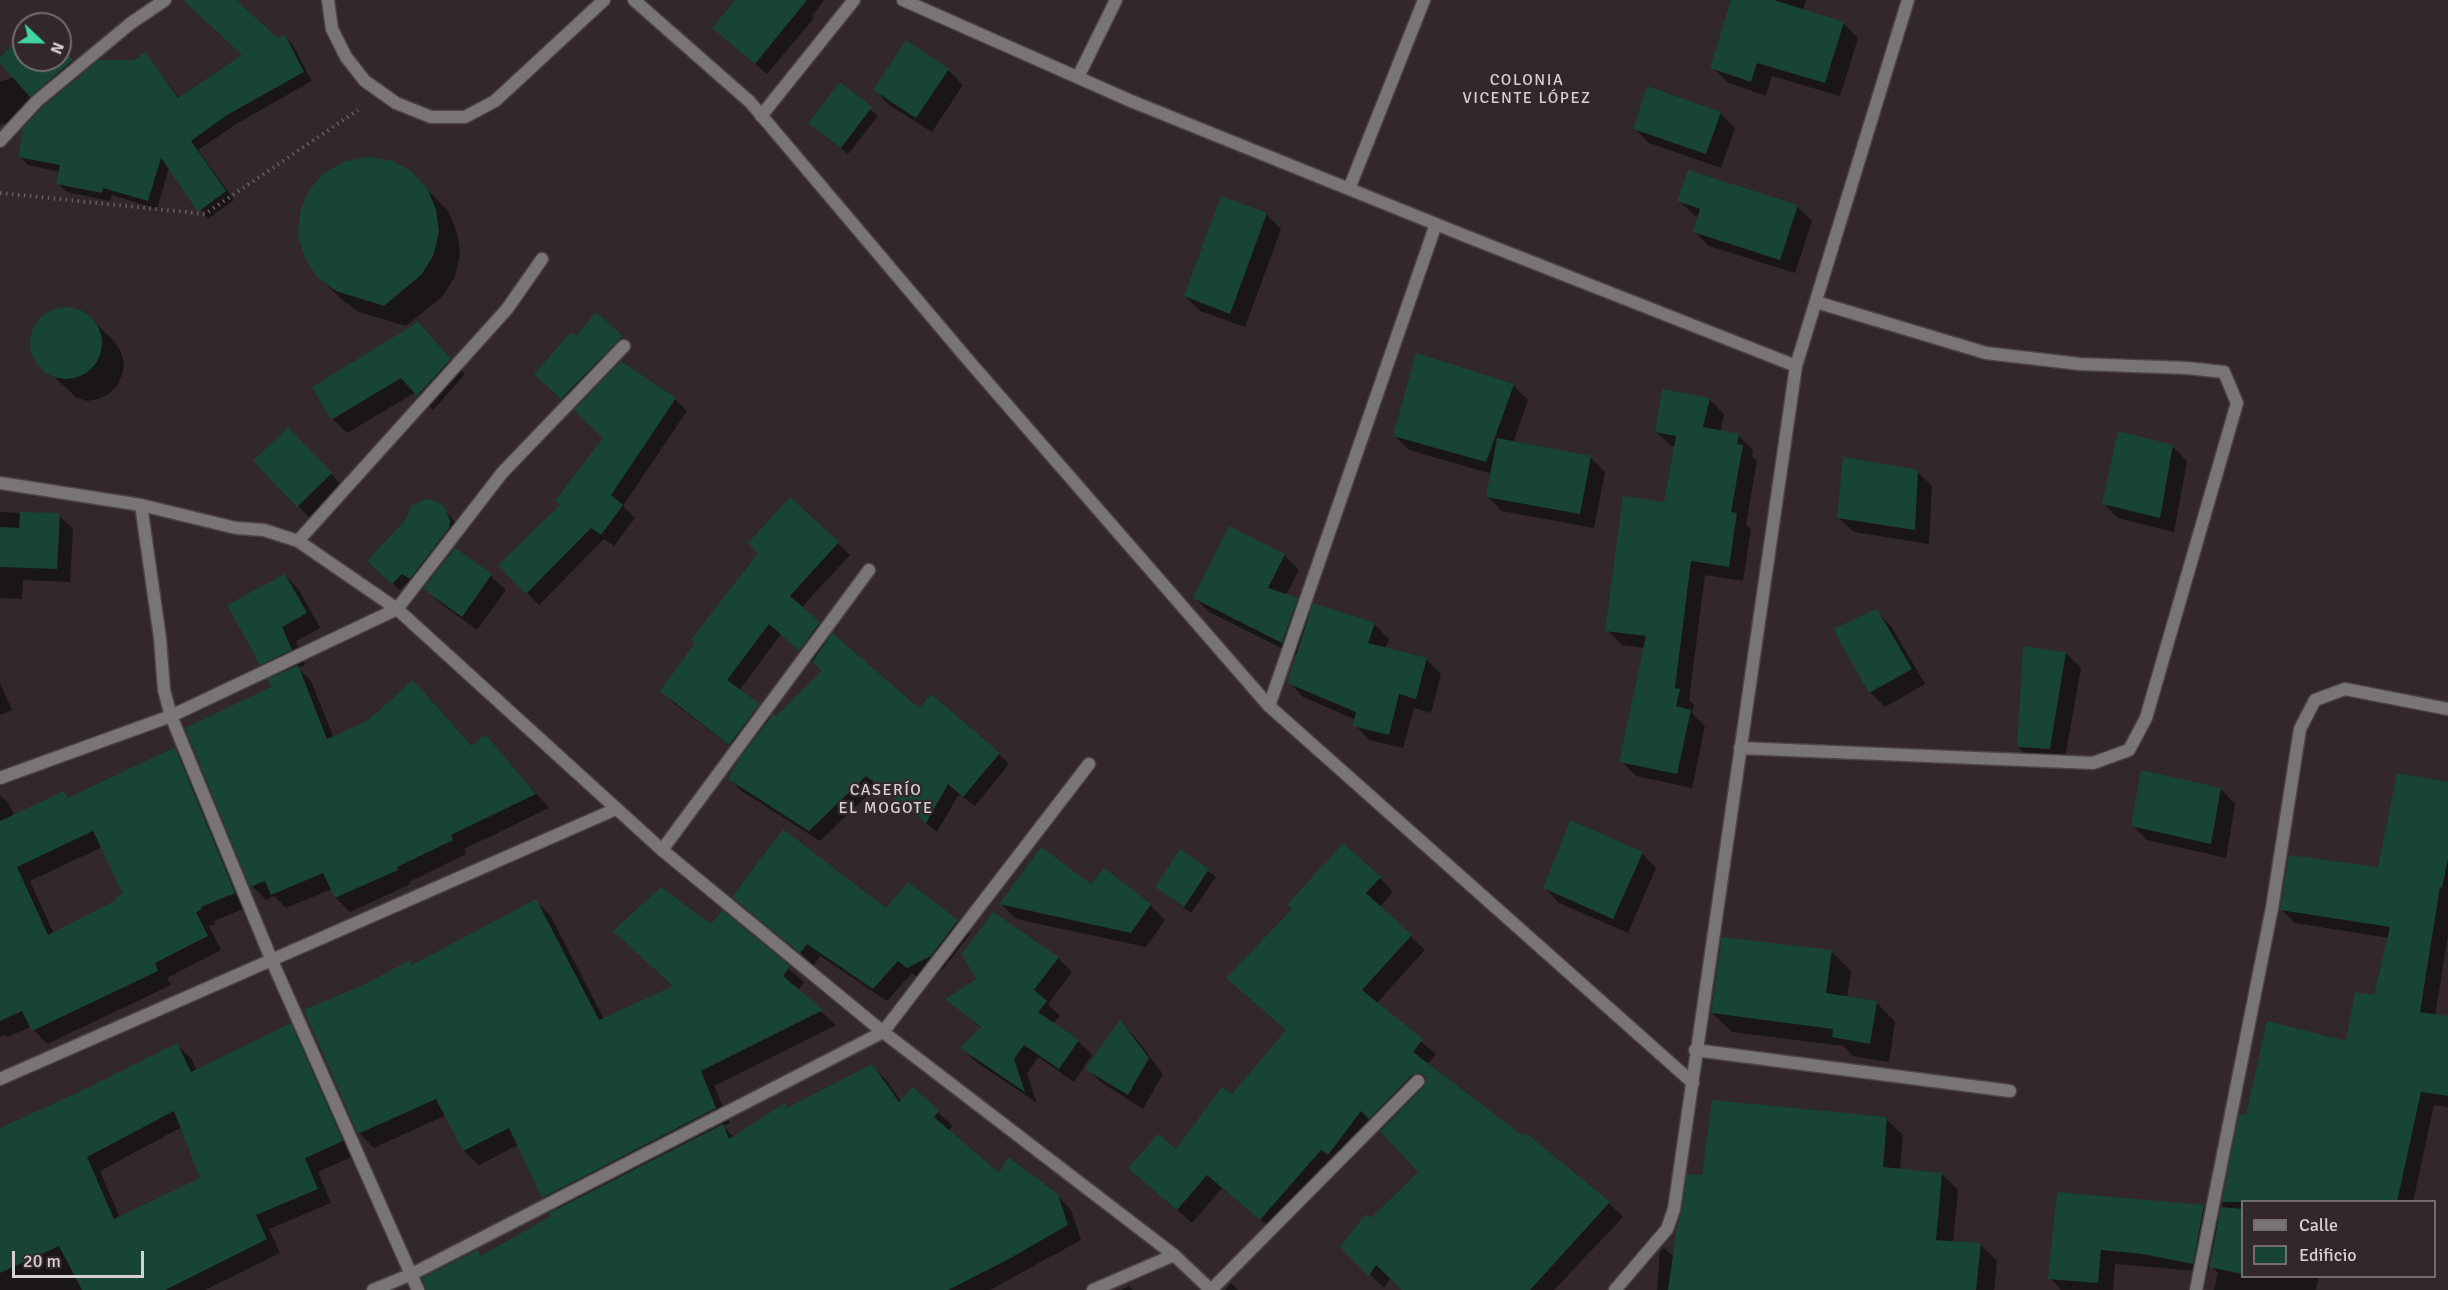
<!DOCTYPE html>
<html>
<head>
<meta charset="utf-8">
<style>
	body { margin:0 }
	#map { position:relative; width:2448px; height:1290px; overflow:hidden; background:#32282a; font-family:Signika,sans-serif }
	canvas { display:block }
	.legend { position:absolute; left:2241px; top:1200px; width:195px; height:78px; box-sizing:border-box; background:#32282a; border:2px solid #746b6d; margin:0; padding:8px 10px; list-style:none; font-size:18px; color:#d7d0d2 }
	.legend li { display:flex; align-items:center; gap:12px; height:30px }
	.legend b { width:30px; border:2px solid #746b6d }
	.north { position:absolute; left:12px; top:12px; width:60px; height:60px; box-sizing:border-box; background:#32282a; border:2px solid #746b6d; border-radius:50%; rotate:112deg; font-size:16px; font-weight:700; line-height:24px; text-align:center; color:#d7d0d2 }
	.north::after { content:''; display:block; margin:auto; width:21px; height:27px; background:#40d4a1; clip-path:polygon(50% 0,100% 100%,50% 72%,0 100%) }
	.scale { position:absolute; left:12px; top:1251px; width:132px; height:27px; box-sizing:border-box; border:3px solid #d7d0d2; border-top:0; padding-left:8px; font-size:18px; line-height:21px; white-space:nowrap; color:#d7d0d2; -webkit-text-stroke:4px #32282a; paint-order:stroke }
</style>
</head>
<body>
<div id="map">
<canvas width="2448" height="1290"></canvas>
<ul class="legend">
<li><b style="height:8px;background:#797475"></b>Calle</li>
<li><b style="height:16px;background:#174433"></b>Edificio</li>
</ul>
<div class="north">N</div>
<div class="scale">20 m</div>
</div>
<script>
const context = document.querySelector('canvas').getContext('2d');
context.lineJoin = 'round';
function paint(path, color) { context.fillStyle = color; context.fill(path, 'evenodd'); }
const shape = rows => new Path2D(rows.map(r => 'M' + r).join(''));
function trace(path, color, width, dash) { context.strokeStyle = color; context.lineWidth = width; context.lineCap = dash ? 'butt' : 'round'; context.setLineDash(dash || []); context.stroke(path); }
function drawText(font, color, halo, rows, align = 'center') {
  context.font = font + ' Signika,sans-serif'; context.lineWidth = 4.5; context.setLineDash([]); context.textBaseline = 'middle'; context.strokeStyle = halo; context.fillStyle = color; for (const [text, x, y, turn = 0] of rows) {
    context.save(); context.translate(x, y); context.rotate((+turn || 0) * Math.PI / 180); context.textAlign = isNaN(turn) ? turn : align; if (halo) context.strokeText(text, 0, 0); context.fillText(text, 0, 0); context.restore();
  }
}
paint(shape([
	[191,0,234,0,278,40,285,36,293,45,312,81,236,124,198,150,234,200,208,219,169,168,157,209,112,195,110,201,67,192,58,184,60,172,28,165,19,156,97,89,145,54,180,99,244,56],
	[737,0,824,0,812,16,814,18,767,74,714,28],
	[1733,0,1806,0,1803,11,1843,23,1858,38,1840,96,1772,76,1766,96,1727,82,1712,67],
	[24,37,24,60,60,60,60,49,78,69,24,117,0,125,0,82,15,77,0,59],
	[948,70,963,85,932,132,889,105,875,90],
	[840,84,878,116,848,154,810,123],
	[1720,113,1735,128,1721,168,1649,143,1635,129],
	[410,172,448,211,457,232,460,254,455,276,443,296,406,326,359,312,341,299,318,276],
	[1679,201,1797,206,1812,221,1795,273,1709,246,1694,231,1699,217,1694,215],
	[1266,214,1281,229,1245,327,1200,311,1185,296],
	[60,308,72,308,84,312,115,342,121,352,124,363,122,375,117,385,109,394,99,399,88,401,77,398,37,361,33,351,32,340,35,328,41,319,50,312],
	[597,315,629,344,569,405,543,381],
	[432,339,465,374,433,410,416,392,347,433,333,419],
	[1513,385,1528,400,1513,443,1590,457,1605,472,1594,528,1502,511,1487,496,1492,474,1409,450,1395,436],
	[675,399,687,411,623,506,635,518,614,546,604,539,539,605,500,565],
	[1709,399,1724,414,1720,432,1738,435,1753,450,1752,456,1757,461,1746,524,1751,529,1743,581,1705,575,1689,700,1694,705,1692,713,1705,726,1692,788,1636,776,1621,761,1645,648,1622,645,1607,630,1666,504,1676,447,1671,446,1656,432],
	[303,443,345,489,313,521,298,506],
	[2173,447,2187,461,2174,532,2118,518,2103,503],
	[1917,472,1932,486,1929,544,1854,532,1839,518],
	[446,511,455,522,456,536,417,585,410,580,400,590,376,568],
	[0,512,59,515,73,529,70,582,23,580,22,599,0,598],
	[838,543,850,555,801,608,919,710,999,754,1009,764,975,806,959,794,937,832,878,785,820,841,740,790,730,779,743,756,674,703,662,691],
	[781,634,824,672,776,718,772,718,739,691],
	[455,550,491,576,506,590,477,630,440,603,425,589],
	[1284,555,1299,570,1286,595,1297,599,1311,614,1374,624,1389,639,1385,649,1427,660,1441,674,1431,713,1414,708,1403,748,1369,740,1355,725,1356,720,1303,697,1289,682,1297,656,1209,612,1195,598],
	[285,575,299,590,320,628,296,641,305,665,298,668,311,681,334,738,427,696,473,747,485,736,549,808,464,849,466,854,409,882,411,884,350,912,336,898,332,889,286,908,274,896,266,900,252,886,275,678,261,664],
	[1876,611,1891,626,1925,684,1885,707,1870,692],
	[2066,653,2081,668,2064,763,2033,762,2018,747],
	[0,683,12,710,0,715],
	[174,748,188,762,248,907,214,921,215,924,209,926,221,950,167,978,171,985,47,1044,31,1027,7,1037,5,1035,0,1037,0,795,8,803,15,816,64,793,70,799],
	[102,847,125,895,118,901,54,934,30,881],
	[2448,785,2448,935,2435,1016,2448,1018,2448,1107,2434,1105,2413,1202,2242,1202,2242,1276,2319,1276,2316,1290,2214,1290,2218,1273,2210,1265,2208,1272,2115,1264,2113,1290,2061,1290,2050,1278,2058,1194,2204,1207,2219,1222,2241,1116,2247,1117,2347,1043,2375,997,2389,938,2295,923,2282,910,2379,869],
	[2221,789,2235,804,2226,858,2147,840,2132,825],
	[1181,851,1216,877,1191,913,1157,887],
	[1642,853,1656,868,1628,933,1559,903,1545,888],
	[1105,870,1150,905,1165,920,1146,947,1016,919,1001,904,1091,886],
	[1380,878,1393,892,1380,907,1425,950,1376,1004,1436,1054,1427,1065,1609,1203,1623,1217,1554,1290,1404,1290,1391,1277,1384,1288,1342,1247,1420,1172,1375,1124,1343,1168,1335,1163,1275,1232,1222,1188,1192,1223,1130,1168,1176,1151,1232,1096,1288,1031,1242,992],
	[908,884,957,922,970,934,943,969,921,980,912,973,887,1001,820,956,814,965,734,897,886,910],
	[535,901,550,915,604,1019,675,986,722,912,804,982,798,991,836,1025,714,1086,730,1123,723,1126,734,1137,784,1104,789,1109,872,1066,886,1080,901,1101,913,1090,953,1126,948,1131,999,1175,1057,1195,1071,1210,1081,1240,990,1290,437,1290,477,1251,483,1257,553,1217,557,1211,543,1197,518,1145,479,1165,464,1151,446,1115,374,1148,359,1133,364,986,410,961,414,966],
	[1831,951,1851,971,1847,998,1876,1002,1895,1022,1889,1062,1853,1056,1843,1046,1732,1032,1712,1013],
	[1058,958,1072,972,1048,1004,1060,1016,1053,1024,1079,1042,1092,1055,1074,1082,1038,1057,1027,1074,1037,1103,976,1062,962,1048,981,1028,948,999],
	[1120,1022,1135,1037,1163,1074,1143,1109,1102,1083,1087,1069],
	[290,1025,304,1039,356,1155,318,1172,331,1203,269,1229,280,1253,205,1290,0,1290,0,1130,80,1094,177,1045,191,1058,197,1071],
	[182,1127,202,1178,120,1218,100,1171],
	[1886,1119,1903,1135,1900,1170,1942,1174,1958,1190,1953,1243,1981,1245,1997,1261,1994,1290,1657,1290,1660,1252,1664,1248,1674,1257,1704,1177],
	[1231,1283,1238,1290,1225,1290],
	[1129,1286,1133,1290,1121,1290]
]), '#0007');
paint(shape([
	[183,0,236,0,278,38,285,35,304,72,227,115,191,141,226,191,198,212,161,158,148,201,103,188,102,193,56,184,60,165,18,157,23,128,43,107,99,60,134,60,145,52,178,98,242,55],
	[735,0,807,0,755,64,712,28],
	[1731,0,1774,0,1844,22,1825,83,1757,63,1751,82,1710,68],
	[24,34,24,60,60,60,60,47,73,60,30,97,0,63,0,57],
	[906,40,949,69,916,118,873,90],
	[840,82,872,107,841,148,808,123],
	[1647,86,1721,112,1706,154,1633,129],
	[367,157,391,160,411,171,427,188,436,209,439,232,434,254,422,274,384,306,336,291,317,277,305,258,298,236,300,212,309,190,324,173,345,161],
	[1688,170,1798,205,1780,260,1693,232,1700,209,1677,201],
	[1221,196,1267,213,1230,314,1184,296],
	'30 343a36 36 0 1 1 72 0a36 36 0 1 1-72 0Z',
	[596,312,623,336,561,399,534,374,571,332,576,336],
	[418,322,451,359,417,396,401,378,331,420,312,387],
	[1416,353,1514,384,1486,462,1393,436],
	[621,361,676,398,611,495,623,505,601,535,591,528,526,594,498,565,560,505,555,501,603,438,574,410],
	[1662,389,1710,398,1703,427,1739,434,1737,444,1743,445,1731,512,1737,513,1729,567,1691,561,1675,688,1680,689,1676,706,1691,710,1677,774,1619,762,1646,636,1605,631,1623,496,1664,502,1676,436,1655,432],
	[288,427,332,473,297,507,253,461],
	[2118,431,2173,445,2160,518,2102,504],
	[1497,438,1591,456,1580,514,1486,497],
	[1843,457,1918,470,1915,530,1837,518],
	[790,497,839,542,790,596,820,622,799,651,769,624,727,680,760,704,729,745,660,691,695,643,691,640,758,553,748,543],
	[426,499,433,500,445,507,450,521,449,528,410,579,402,574,392,584,367,561,407,518,412,505],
	[20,512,60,513,57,569,0,567,0,527,19,528],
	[1229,526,1285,554,1268,588,1298,598,1282,643,1193,598],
	[455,548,492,574,462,617,423,589],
	[285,574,307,613,282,627,292,650,260,665,227,605],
	[1313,603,1375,623,1368,643,1427,658,1416,699,1399,694,1389,735,1353,726,1356,712,1287,683],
	[1877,609,1912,669,1869,693,1833,629],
	[832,633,919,708,931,694,1000,753,963,797,948,784,926,823,866,776,809,831,728,779,741,756,773,714,776,716,822,671,812,662],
	[2023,646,2066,652,2050,749,2017,747],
	[298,665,327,739,367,721,413,680,472,746,485,734,536,794,451,835,453,840,397,867,398,870,335,898,323,873,271,895,265,881,250,887,185,728,271,687,267,679],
	[175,747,235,893,201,907,202,909,196,912,208,936,155,963,158,971,32,1031,22,1011,0,1021,0,821,64,791,68,798],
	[93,831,123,894,115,898,116,900,48,935,17,867],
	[2141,770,2221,788,2211,844,2131,826],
	[2397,773,2448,782,2448,859,2442,888,2440,887,2420,1012,2448,1016,2448,1096,2421,1092,2397,1202,2222,1202,2239,1114,2246,1115,2267,1021,2346,1041,2355,992,2374,995,2390,927,2280,910,2289,855,2378,867],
	[1570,820,1643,852,1613,919,1543,888],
	[783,829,886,908,908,882,958,920,931,956,907,968,898,961,873,989,807,944,800,953,732,897],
	[1343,843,1381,877,1366,893,1412,935,1362,990,1423,1039,1413,1052,1523,1136,1526,1133,1610,1202,1530,1290,1402,1290,1376,1265,1369,1276,1340,1247,1366,1214,1371,1218,1418,1172,1380,1131,1424,1086,1426,1078,1421,1073,1412,1075,1369,1119,1361,1111,1328,1155,1321,1150,1260,1220,1207,1175,1177,1210,1128,1168,1158,1134,1176,1149,1222,1087,1232,1094,1286,1030,1226,978,1292,909,1287,905],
	[1041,847,1091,884,1104,868,1151,904,1131,933,999,904],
	[1180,849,1209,869,1184,907,1155,887],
	[661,887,711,924,722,910,790,966,783,976,823,1010,701,1071,716,1108,542,1198,509,1128,463,1151,436,1099,358,1134,304,1010,363,985,410,960,412,965,536,899,599,1020,673,986,613,931],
	[993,912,1059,957,1034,990,1047,1001,1038,1012,1079,1040,1059,1069,1024,1045,1014,1059,1025,1092,960,1048,981,1027,945,999,976,979,962,954],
	[1722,937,1832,950,1826,993,1877,1001,1870,1044,1832,1037,1833,1029,1711,1013],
	[1120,1020,1149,1058,1128,1095,1085,1069],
	[291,1023,343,1141,305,1158,318,1189,256,1215,267,1239,165,1290,82,1290,59,1246,0,1273,0,1128,79,1092,177,1043,191,1072],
	[174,1111,200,1178,114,1219,87,1157],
	[872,1064,899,1102,913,1087,939,1111,934,1117,999,1173,1008,1157,1058,1194,1068,1225,1007,1260,948,1290,426,1290,422,1278,478,1250,481,1256,551,1216,549,1213,723,1124,729,1139,785,1103,787,1108],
	[1712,1100,1887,1117,1883,1167,1942,1173,1936,1240,1981,1243,1976,1290,1668,1290,1677,1227,1682,1210,1687,1174,1702,1175],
	[2057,1192,2204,1205,2193,1264,2142,1254,2101,1250,2098,1283,2048,1279],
	[2221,1207,2242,1209,2242,1274,2209,1267]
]), '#174433');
const street = shape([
	[328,0,332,29,346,57,365,81,396,103,431,117,465,117,495,101,604,0],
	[634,0,750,102,969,361,1269,706,1693,1083],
	[903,0,1131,101,1463,235,1796,366],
	[1078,77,1116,0],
	[761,116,854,0],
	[0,141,37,101,131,23,165,0],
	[1349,189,1424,0],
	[0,483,141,505,236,528,264,530,298,541,397,609,662,850,883,1032,1174,1255,1211,1290],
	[141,505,160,638,164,690,171,716,272,961,418,1290],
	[298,541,507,309,542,259],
	[1269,706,1436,224],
	[1740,748,2093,763,2129,750,2146,718,2237,403,2224,372,2187,368,2080,364,1986,353,1816,302],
	[0,778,171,716,397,609,502,473,624,346],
	[662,850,869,570],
	[1695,1050,2010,1091],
	[0,1079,616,809],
	[373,1290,412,1274,883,1032,1089,764],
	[1093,1290,1174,1255],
	[1211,1290,1418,1081],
	[1615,1290,1667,1229,1674,1209,1796,366,1908,0],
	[2196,1290,2272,908,2300,729,2315,700,2345,689,2448,709]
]);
trace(street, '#4c4345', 15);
trace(shape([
	[0,193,205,214,358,110]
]), '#675d5f', 4, [1.5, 4.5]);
trace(street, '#797475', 12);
context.letterSpacing = '1.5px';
drawText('16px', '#d7d0d2', '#32282a', [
	["COLONIA",1527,81],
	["VICENTE LÓPEZ",1527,99],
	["CASERÍO",886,791],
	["EL MOGOTE",886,809]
]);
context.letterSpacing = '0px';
</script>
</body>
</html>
